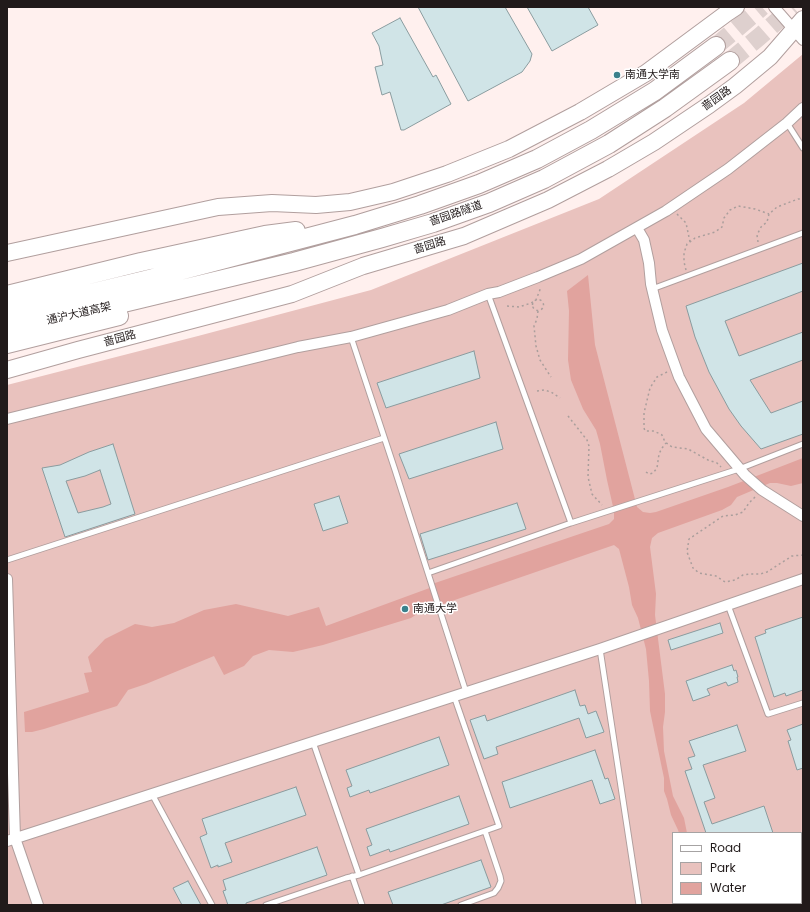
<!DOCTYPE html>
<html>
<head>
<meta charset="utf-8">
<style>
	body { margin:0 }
	#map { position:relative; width:810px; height:912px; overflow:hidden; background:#fff0ee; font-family:Poppins,sans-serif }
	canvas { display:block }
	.frame { position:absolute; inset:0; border:8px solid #211a1a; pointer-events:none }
	.legend { position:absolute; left:672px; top:832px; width:130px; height:72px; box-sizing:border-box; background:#fff; border:1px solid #a6a3a3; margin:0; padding:5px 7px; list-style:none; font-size:12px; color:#211a1a }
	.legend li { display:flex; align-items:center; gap:8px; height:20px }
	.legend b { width:20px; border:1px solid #a6a3a3 }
</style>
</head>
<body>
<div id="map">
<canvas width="810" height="912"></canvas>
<div class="frame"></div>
<ul class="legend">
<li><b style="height:5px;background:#fff"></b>Road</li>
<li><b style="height:11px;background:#e9c2be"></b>Park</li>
<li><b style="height:11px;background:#e1a39e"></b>Water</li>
</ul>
</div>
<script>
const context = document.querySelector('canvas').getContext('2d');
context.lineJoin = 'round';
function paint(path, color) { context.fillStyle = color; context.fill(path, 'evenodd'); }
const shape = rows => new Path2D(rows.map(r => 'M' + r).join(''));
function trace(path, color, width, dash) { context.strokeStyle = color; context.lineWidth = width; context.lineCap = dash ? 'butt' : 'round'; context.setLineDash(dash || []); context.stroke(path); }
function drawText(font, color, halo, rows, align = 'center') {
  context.font = font + ' Poppins,"Noto Sans SC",sans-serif'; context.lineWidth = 3; context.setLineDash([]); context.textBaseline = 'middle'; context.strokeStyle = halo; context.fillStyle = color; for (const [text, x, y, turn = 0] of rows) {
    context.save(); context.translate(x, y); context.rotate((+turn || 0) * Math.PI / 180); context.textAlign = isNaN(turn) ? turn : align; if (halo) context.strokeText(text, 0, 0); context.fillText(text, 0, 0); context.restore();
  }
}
paint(shape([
	[803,54,803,905,7,905,7,385,198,336,371,290,599,199,744,103],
	[673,833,801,833,801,903,673,903]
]), '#e9c2be');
paint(shape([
	[588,275,595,345,637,507,643,512,650,513,656,512,728,487,803,458,803,483,791,486,777,483,770,483,737,497,731,505,722,510,658,533,652,538,650,547,656,594,655,615,665,694,665,712,663,727,664,751,673,796,684,818,687,833,679,833,678,830,671,815,667,799,664,791,664,778,650,711,649,681,646,649,638,618,632,605,629,587,619,549,614,545,420,612,411,618,323,645,293,652,269,650,253,656,244,666,224,675,214,656,146,684,128,690,117,706,44,729,32,732,25,732,24,712,89,692,84,673,92,672,88,657,105,639,135,624,152,627,174,623,204,610,236,604,288,616,319,607,326,626,435,586,435,583,609,524,614,519,614,511,607,480,600,444,596,430,583,409,571,380,568,360,569,311,567,291]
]), '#e1a39e');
const building = shape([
	[418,7,505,7,532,54,530,61,522,72,468,101,418,7],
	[527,7,588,7,598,25,552,51,527,7],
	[400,18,433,77,436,75,451,104,404,130,401,130,390,92,382,95,375,67,383,65,379,46,372,33,400,18],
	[803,263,803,291,725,321,739,356,803,332,803,360,750,380,771,413,803,401,803,434,761,449,741,426,729,409,709,372,695,337,686,306,803,263],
	[474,351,480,378,386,408,377,383,474,351],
	[496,422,503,449,409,479,399,454,496,422],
	[113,444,135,514,65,537,42,468,60,465,89,452,113,444],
	[100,470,111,504,103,507,78,513,66,481,85,476,100,470],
	[339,496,348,523,323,531,314,504,339,496],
	[517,503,526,529,428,560,420,534,517,503],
	[803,617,803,690,786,696,785,693,774,697,755,637,766,633,765,630,803,617],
	[720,623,723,633,671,650,668,640,720,623],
	[732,665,734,671,736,670,738,677,737,677,738,682,728,686,726,682,707,689,710,695,693,701,686,681,732,665],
	[575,690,580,706,585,705,588,714,596,711,604,732,586,738,579,718,496,747,498,754,484,759,470,720,485,715,487,721,575,690],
	[803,724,803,768,797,770,788,741,791,740,787,730,803,724],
	[737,725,746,751,703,765,715,798,704,802,712,824,764,806,773,833,706,833,685,771,692,769,688,758,695,756,689,741,737,725],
	[439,737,449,765,370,793,369,790,350,797,347,788,352,786,346,770,439,737],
	[595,750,605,779,608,778,615,799,600,804,592,780,510,808,502,782,595,750],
	[296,787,306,815,225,843,232,862,218,867,218,865,211,868,200,837,207,834,202,819,296,787],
	[459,796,469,824,390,852,389,849,370,856,367,847,372,845,366,829,459,796],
	[317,847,327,875,246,903,246,905,228,905,223,891,226,890,223,880,317,847],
	[481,860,491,887,441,905,393,905,388,892,481,860],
	[188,881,201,905,182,905,173,888,188,881]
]);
paint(building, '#d0e4e7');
trace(building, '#8a9c9f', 1);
trace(shape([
	[716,46,762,7],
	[730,61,759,37,793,7]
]), '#ded0ce', 18, [18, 9]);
const lane = shape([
	[787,123,803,148],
	[652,289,803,233],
	[488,294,571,523],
	[351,337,395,470,466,692],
	[7,560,384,438],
	[428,573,571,523,739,469,803,444],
	[728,605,768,714,803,703],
	[600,649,639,905],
	[313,742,359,875,499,826,454,696],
	[152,794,212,905],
	[801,871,803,870],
	[352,876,362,905],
	[266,905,346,878,359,875],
	[461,905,494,893,498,888,501,881,500,876,485,831],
	[695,905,701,903]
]);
const street = shape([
	[774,7,803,40],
	[637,228,644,240,649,263,651,284,662,330,679,377,706,429,745,475,762,490,803,516],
	[7,419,298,347,351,337,448,310,488,294,499,292,538,277,581,259,666,211,728,169,787,123,803,108],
	[7,579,15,838,38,905],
	[7,841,600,649,803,579]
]);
const primary = shape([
	[7,253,218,207,272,203,316,205,350,202,393,192,447,174,509,149,580,112,646,73,727,13,736,7],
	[7,370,78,350,292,294,363,266,464,236,548,200,608,169,654,142,709,105,735,86,770,57,803,19]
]);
const highway = shape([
	[7,295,141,262,265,235,296,231],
	[7,313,149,279,355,225,420,205,479,184,537,159,591,130,655,91,716,46],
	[7,331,294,262,382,238,433,223,489,203,544,179,609,144,665,108,730,61],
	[7,344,119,316]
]);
trace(lane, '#b19f9e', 7);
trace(street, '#b19f9e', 12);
trace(primary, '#b19f9e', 18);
trace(highway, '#b19f9e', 20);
trace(shape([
	[677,214,686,223,690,242],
	[758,242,757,235,761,227,767,222,769,214,777,207,798,199,803,199],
	[686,270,684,262,684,253,687,244,695,238,715,232,722,227,724,218,730,210,738,206,755,209,769,214],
	'532.5 305a5.5 5.5 0 1 1 11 0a5.5 5.5 0 1 1-11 0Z',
	[507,306,519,307,531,303,536,300,541,287],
	[538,311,537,319,534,326,536,346,540,360,551,377],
	[667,372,657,377,650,388,644,413,644,428,645,431,654,431,662,435,665,442,672,447,688,449,708,460,717,463,721,467],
	[537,391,544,390,551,392,560,398],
	[568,416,587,440,589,446,588,477,592,494,602,505],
	[646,472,649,474,653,473,657,468,659,454,662,448,666,443],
	[755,497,749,503,743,512,735,515,723,516,689,539,687,552,693,568,699,573,716,576,725,582,735,580,743,575,751,574,760,574,767,572,792,556,803,555]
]), '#aa9e9c', 1.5, [2, 3]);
trace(lane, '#fff', 5);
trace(street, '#fff', 10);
trace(primary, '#fff', 16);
trace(highway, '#fff', 18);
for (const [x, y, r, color] of [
	[617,75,4,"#3b818c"],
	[405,609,4,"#3b818c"]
]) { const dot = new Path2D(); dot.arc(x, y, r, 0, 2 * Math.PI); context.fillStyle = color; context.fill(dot); trace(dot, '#fff', 1.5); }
drawText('11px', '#211a1a', '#fff', [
	["南通大学南",625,75],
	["南通大学",413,609]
], 'left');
drawText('11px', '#211a1a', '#fff', [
	["啬园路",717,99,-35],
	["啬园路隧道",456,214,-19],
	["啬园路",430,246,-17],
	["通沪大道高架",79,314,-13],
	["啬园路",120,339,-15]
]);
</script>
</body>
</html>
